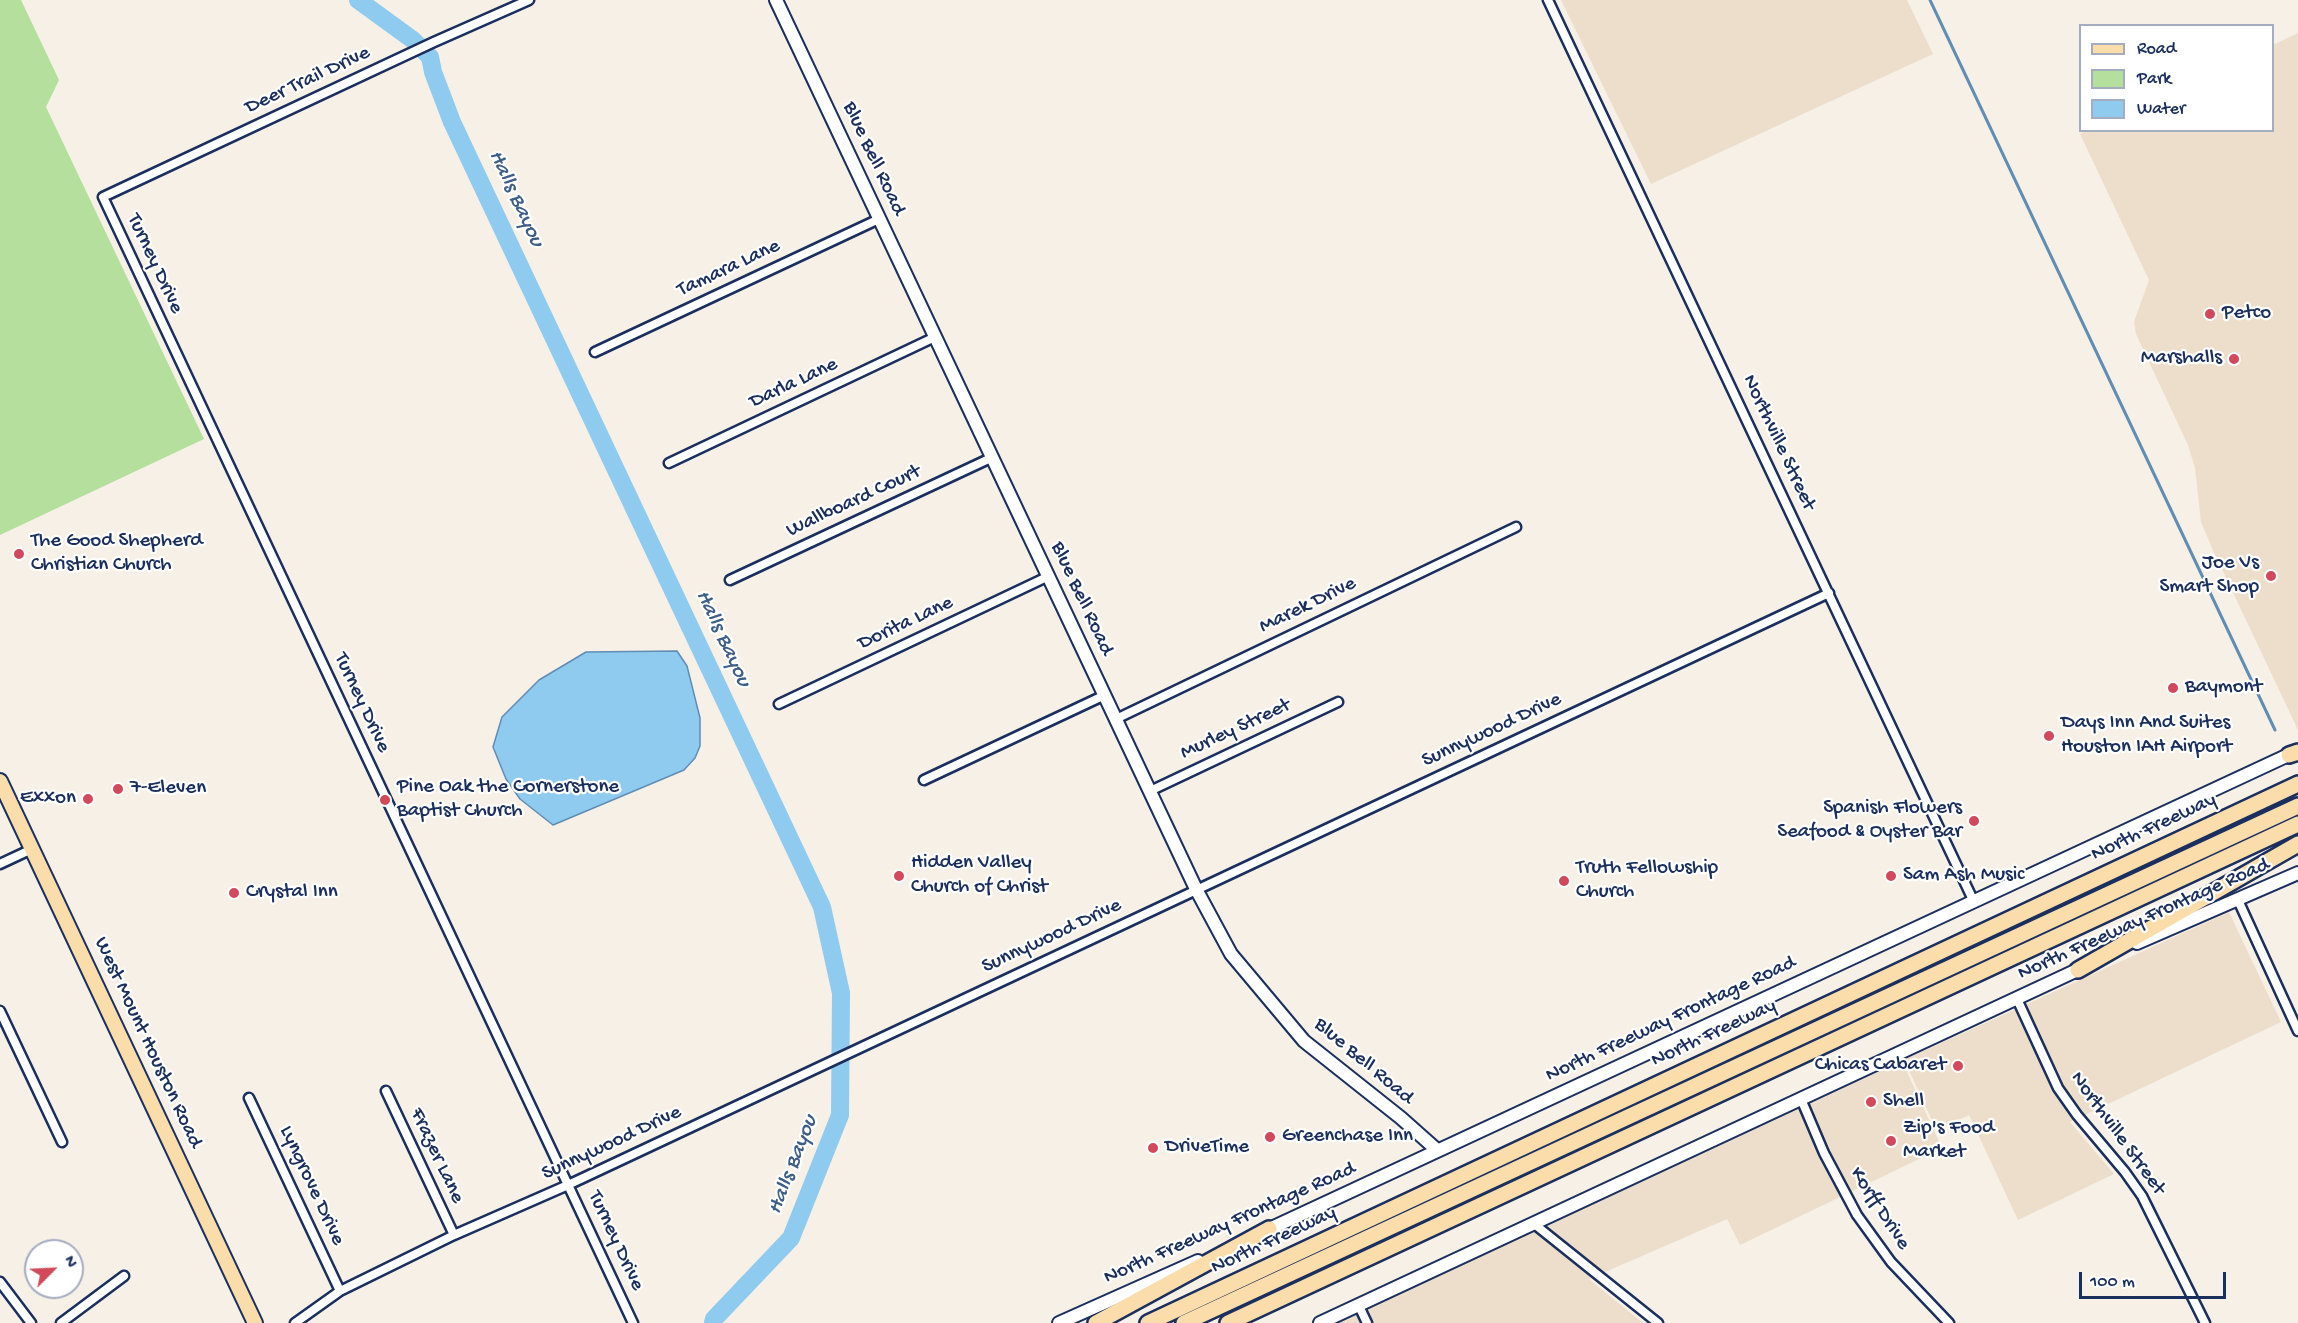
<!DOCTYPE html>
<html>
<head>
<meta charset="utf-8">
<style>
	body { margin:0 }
	#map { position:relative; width:2298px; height:1323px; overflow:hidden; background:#f6f0e7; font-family:"Gochi Hand",sans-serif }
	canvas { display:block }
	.legend { position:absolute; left:2079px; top:24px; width:195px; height:108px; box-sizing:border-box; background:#fff; border:2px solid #a4acbf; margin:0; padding:8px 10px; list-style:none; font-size:18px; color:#1b2f5e }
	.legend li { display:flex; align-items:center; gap:12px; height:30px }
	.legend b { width:30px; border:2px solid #a4acbf }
	.north { position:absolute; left:24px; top:1239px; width:60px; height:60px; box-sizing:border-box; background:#fff; border:2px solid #a4acbf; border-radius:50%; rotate:66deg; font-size:16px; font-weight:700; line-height:24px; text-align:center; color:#1b2f5e }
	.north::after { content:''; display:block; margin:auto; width:21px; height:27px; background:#d1495b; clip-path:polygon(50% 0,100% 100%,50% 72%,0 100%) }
	.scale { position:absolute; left:2079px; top:1272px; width:147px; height:27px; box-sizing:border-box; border:3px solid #1b2f5e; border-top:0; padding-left:8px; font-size:18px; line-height:21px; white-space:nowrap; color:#1b2f5e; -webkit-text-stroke:4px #fff; paint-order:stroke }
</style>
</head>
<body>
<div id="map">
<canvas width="2298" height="1323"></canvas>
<ul class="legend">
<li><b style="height:8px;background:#faddab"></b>Road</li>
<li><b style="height:16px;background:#b4df9c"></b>Park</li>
<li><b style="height:16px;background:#8fcbef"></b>Water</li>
</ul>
<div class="north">N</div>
<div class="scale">100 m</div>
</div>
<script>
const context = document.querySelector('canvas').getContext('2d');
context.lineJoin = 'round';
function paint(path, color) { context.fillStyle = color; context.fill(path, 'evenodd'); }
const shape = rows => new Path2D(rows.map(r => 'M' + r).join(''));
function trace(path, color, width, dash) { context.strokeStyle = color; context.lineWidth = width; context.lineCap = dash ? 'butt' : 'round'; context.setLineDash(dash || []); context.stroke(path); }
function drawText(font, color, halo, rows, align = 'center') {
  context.font = font + ' "Gochi Hand",sans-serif'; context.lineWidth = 4.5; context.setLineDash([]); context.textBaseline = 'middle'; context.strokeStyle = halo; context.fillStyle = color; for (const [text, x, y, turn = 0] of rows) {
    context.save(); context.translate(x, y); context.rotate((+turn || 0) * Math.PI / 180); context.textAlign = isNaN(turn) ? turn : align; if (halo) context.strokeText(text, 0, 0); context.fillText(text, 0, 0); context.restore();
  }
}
paint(shape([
	[1561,0,1907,0,1933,54,1651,184],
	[2298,33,2298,730,2212,548,2201,522,2195,468,2188,445,2136,334,2134,322,2149,280,2080,134,2088,130,2272,130,2273,45],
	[2229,912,2281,1022,2070,1122,2114,1174,2018,1220,1969,1115,1937,1131,1904,1060],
	[1902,1061,1942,1148,1740,1245,1727,1219,1589,1279,1643,1323,1337,1323]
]), '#ecdeca');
paint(shape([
	[0,0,21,0,59,80,46,107,204,439,0,535]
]), '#b4df9c');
const water = shape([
	[677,651,687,666,700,718,700,746,695,758,684,770,553,825,520,799,506,779,493,747,502,717,539,680,586,652,677,651]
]);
paint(water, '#8fcbef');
trace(water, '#618db5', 1.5);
trace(shape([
	[1930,0,2275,730]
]), '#618db5', 3);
trace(shape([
	[358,0,413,40,430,57,433,72,452,122,822,907,841,993,840,1115,791,1238,714,1319,713,1323]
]), '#8fcbef', 18);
const street = shape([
	[529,0,434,42,103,197,633,1323],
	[1548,0,1974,902],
	[595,352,879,219],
	[669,463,935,337],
	[730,580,993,457],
	[779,704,1049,576],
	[1116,719,1516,527],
	[924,780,1105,695],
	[1150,791,1338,702],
	[0,864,32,849],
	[2237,898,2298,1031],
	[2017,999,2058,1088,2077,1115,2125,1172,2142,1196,2205,1323],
	[0,1011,62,1142],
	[386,1091,454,1235],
	[249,1098,340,1291],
	[1801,1099,1824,1153,1857,1215,1891,1262,1949,1323],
	[1533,1223,1658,1323],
	[0,1282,31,1323],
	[1358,1304,1367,1323],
	[61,1323,124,1276],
	[295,1323,340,1291,454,1235,568,1185,1829,593]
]);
const secondary = shape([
	[776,0,1196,889,1231,954,1304,1041,1401,1118,1437,1150],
	[2137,943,2298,873],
	[1263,1232,2297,751],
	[1059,1323,1198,1261],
	[1320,1323,2086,966]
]);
const primary = shape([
	[0,781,255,1323]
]);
const highway = shape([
	[2289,755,2298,752],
	[2078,970,2298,844],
	[1096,1323,1269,1229],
	[1148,1323,2298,784],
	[1184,1323,2298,806],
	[1228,1323,2298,824]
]);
trace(street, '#1b2f5e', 13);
trace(secondary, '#1b2f5e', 16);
trace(primary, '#1b2f5e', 18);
trace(highway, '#1b2f5e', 20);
trace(street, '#fff', 8);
trace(secondary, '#fff', 12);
trace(primary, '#faddab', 14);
trace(highway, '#faddab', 15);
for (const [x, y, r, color] of [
	[2210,314,6,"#d1495b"],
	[2234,359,6,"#d1495b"],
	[19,554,6,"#d1495b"],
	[2271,576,6,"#d1495b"],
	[2173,688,6,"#d1495b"],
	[2049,736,6,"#d1495b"],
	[118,789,6,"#d1495b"],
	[88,799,6,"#d1495b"],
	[385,800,6,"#d1495b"],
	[1974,821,6,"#d1495b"],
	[899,876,6,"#d1495b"],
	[1891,876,6,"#d1495b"],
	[1564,881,6,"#d1495b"],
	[234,893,6,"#d1495b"],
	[1958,1066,6,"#d1495b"],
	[1871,1102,6,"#d1495b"],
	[1270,1137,6,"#d1495b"],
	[1891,1141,6,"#d1495b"],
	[1153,1148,6,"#d1495b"]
]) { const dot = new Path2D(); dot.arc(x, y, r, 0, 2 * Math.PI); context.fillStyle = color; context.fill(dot); trace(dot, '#fff', 2); }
drawText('21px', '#1b2f5e', '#fff', [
	["Deer Trail Drive",308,81,-25],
	["Blue Bell Road",873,159,65],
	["Turney Drive",154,264,65],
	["Tamara Lane",729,269,-25],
	["Darla Lane",794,384,-25],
	["Northville Street",1778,443,65],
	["Wallboard Court",854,502,-25],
	["Blue Bell Road",1081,599,65],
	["Marek Drive",1308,606,-26],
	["Dorita Lane",906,624,-25],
	["Turney Drive",361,703,65],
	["Murley Street",1236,730,-25],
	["Sunnywood Drive",1492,731,-25],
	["North Freeway",2154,828,-25],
	["North Freeway Frontage Road",2144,920,-24],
	["Sunnywood Drive",1052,937,-25],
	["North Freeway Frontage Road",1671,1020,-25],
	["North Freeway",1714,1034,-25],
	["West Mount Houston Road",147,1043,65],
	["Blue Bell Road",1363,1062,40],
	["Northville Street",2117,1134,54],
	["Sunnywood Drive",612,1144,-25],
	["Frazer Lane",436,1156,65],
	["Lyngrove Drive",311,1186,65],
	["Korff Drive",1879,1209,57],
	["North Freeway Frontage Road",1230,1224,-24],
	["Turney Drive",615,1241,65],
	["North Freeway",1274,1241,-25]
]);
drawText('21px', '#1b2f5e', '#fff', [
	["Petco",2222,314],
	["Marshalls",2222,359,"right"],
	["The Good Shepherd",31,542],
	["Christian Church",31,566],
	["Joe Vs",2259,564,"right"],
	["Smart Shop",2259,588,"right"],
	["Baymont",2185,688],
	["Days Inn And Suites",2061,724],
	["Houston IAH Airport",2061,748],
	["Pine Oak the Cornerstone",397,788],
	["Baptist Church",397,812],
	["7-Eleven",130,789],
	["Exxon",76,799,"right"],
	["Spanish Flowers",1962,809,"right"],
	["Seafood & Oyster Bar",1962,833,"right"],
	["Hidden Valley",911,864],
	["Church of Christ",911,888],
	["Truth Fellowship",1576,869],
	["Church",1576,893],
	["Sam Ash Music",1903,876],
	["Crystal Inn",246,893],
	["Chicas Cabaret",1946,1066,"right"],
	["Shell",1883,1102],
	["Zip's Food",1903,1129],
	["Market",1903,1153],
	["Greenchase Inn",1282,1137],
	["DriveTime",1165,1148]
], 'left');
drawText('italic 22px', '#3e5e8a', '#fff', [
	["Halls Bayou",515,199,65],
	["Halls Bayou",722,639,65],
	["Halls Bayou",794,1165,-69]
]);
</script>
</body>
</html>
